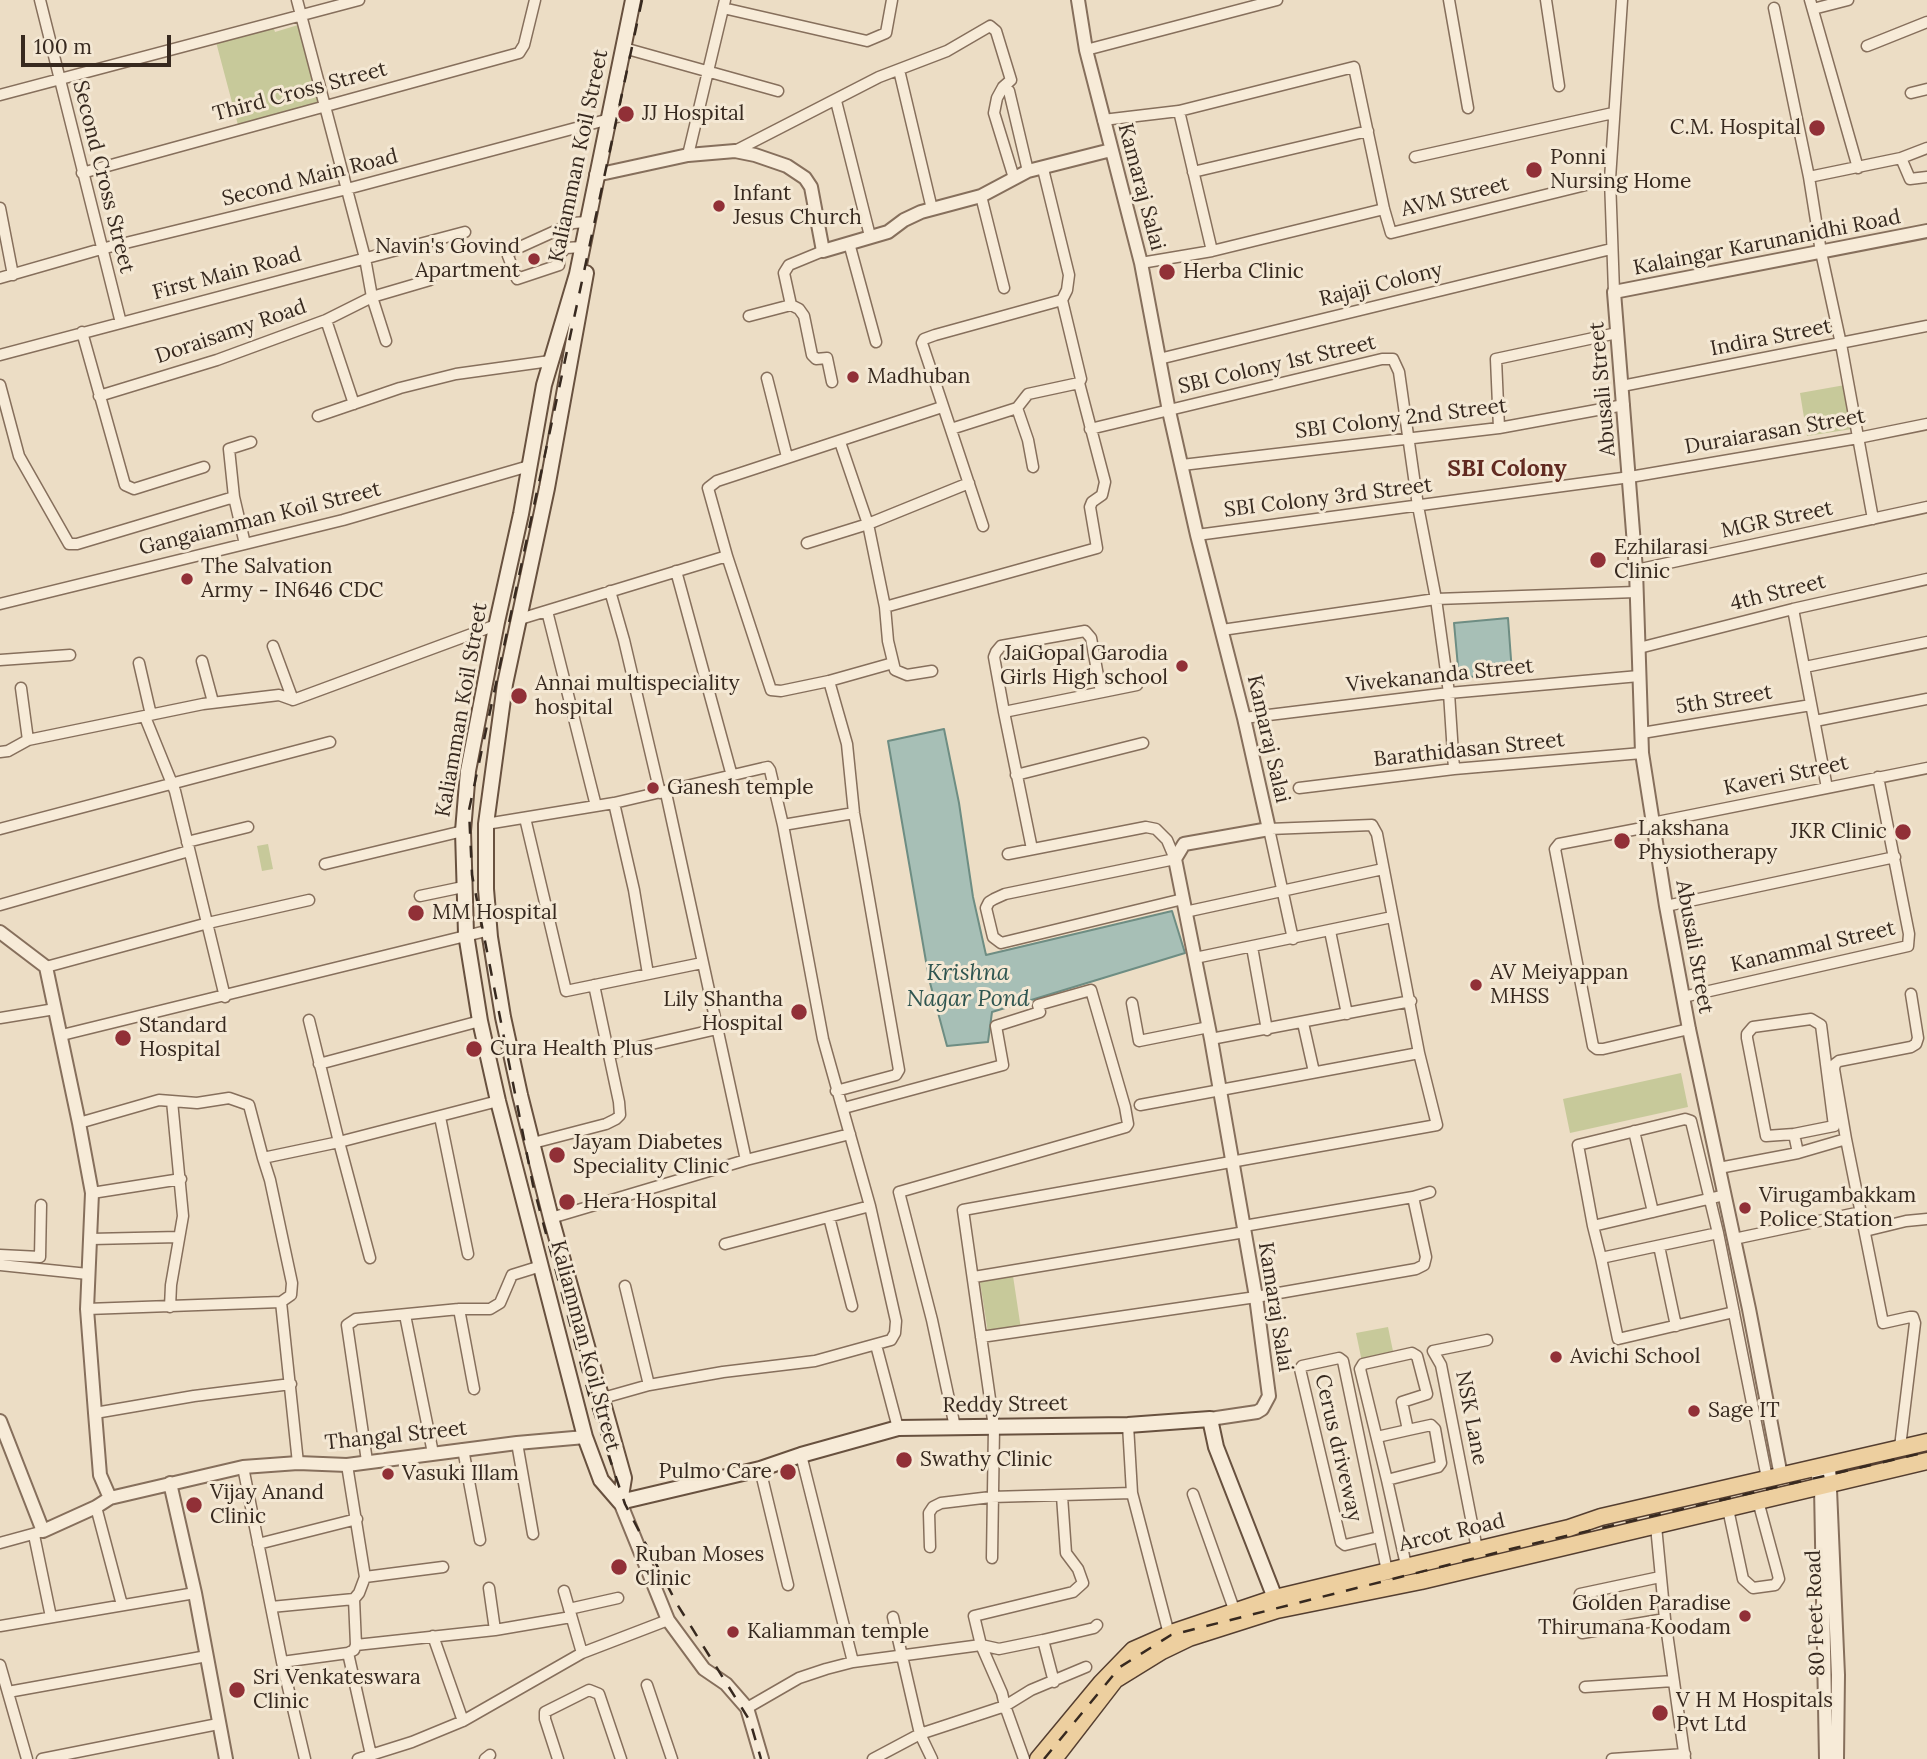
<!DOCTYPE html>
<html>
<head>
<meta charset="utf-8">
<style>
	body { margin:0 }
	#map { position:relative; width:1927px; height:1759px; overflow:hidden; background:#ecddc5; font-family:Lora,serif }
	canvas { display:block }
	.scale { position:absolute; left:21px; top:35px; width:150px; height:32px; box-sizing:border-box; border:4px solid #37291f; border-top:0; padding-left:9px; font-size:21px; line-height:24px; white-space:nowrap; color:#37291f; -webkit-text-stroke:5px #f4e8d4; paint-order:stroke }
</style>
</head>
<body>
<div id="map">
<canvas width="1927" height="1759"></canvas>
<div class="scale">100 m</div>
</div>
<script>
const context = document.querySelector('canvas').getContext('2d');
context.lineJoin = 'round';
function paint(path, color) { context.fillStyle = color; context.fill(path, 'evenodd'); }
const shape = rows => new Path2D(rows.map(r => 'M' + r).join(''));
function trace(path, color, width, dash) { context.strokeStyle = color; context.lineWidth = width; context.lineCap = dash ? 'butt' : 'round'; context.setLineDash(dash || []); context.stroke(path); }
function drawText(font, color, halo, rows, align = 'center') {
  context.font = font + ' Lora,serif'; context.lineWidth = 6; context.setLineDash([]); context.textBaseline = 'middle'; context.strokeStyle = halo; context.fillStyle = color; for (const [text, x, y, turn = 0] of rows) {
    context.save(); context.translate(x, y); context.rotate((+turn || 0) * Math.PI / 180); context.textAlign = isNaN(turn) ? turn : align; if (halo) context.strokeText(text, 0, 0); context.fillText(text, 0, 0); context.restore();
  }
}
paint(shape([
	[298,25,319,103,238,125,216,42,273,26,275,32],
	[1845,385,1852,429,1807,436,1800,393],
	[268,844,273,869,262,871,257,846],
	[1681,1073,1688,1107,1570,1133,1563,1099],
	[1013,1276,1021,1329,988,1333,980,1282],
	[1388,1327,1394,1356,1362,1362,1356,1333]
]), '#c7c99a');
const water = shape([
	[1508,618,1512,673,1459,678,1454,623,1508,618],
	[944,729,959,803,973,897,986,955,1172,911,1185,953,992,1012,988,1042,947,1046,929,979,888,741,944,729]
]);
paint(water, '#a7bfb6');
trace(water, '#6e8d83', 2);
const minor = shape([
	[40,0,121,323],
	[297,0,365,258,372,297,386,341],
	[1449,0,1468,108],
	[1546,0,1559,86],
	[1810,0,1858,168],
	[723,8,867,41,886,33,892,0],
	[1774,8,1809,177,1821,252,1841,344,1873,519],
	[1813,9,1848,0],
	[1867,46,1927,22],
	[631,50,778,91],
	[1086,50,1277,0],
	[899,70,932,209],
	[1003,87,1009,91,1028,171],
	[1911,93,1927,89],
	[0,95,359,0],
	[836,101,870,236],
	[1179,111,1212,251],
	[1103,120,1179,111,1354,67,1384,209,1391,233,1610,179],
	[735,151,879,77,947,51,990,26,996,31,1011,80,1003,87,997,98,994,113,1014,178],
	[688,155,725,0],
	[1415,157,1613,113],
	[1901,158,1910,179,1927,177],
	[1043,169,1069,275,1067,290,1062,300],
	[1193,172,1368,131],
	[82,173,519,53,524,45,535,0],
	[1809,177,1901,158,1927,148],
	[981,196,1004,288],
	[0,208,13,275],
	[849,243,876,342],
	[582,247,566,248,560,254,559,265,517,279,508,256,509,252,573,223,587,222],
	[823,251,789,265,784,273,791,305,799,309,804,316,812,355,816,359,827,358,832,382],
	[1141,263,1212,251,1384,209],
	[0,278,101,249,347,189,617,117],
	[1614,292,1610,179,1622,0],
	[749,316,791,305],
	[326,320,354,404],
	[82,332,125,485,134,489,204,467],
	[0,355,465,232],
	[1159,359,1611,249],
	[767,378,787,457],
	[0,385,19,456,69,544,77,544,234,497],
	[1622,386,1927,326],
	[99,396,217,360,326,320,372,297,430,280],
	[1017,408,1028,440,1033,467],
	[318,416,400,388,456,374,550,361],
	[1499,428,1496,359,1617,333],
	[951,429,1017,408,1028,394,1079,383],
	[1090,429,1382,359,1393,359,1399,372,1418,506,1436,599,1449,693,1454,769],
	[840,442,868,524,885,607,888,641,895,670,907,675,932,671],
	[1182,465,1499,428,1624,405],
	[983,526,922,343,924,339,935,335,1062,300],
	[1197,535,1630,477,1858,438,1927,424],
	[807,543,868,524,969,483],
	[245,544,234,497,229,449,251,442],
	[1636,570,1927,507],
	[676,571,732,776],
	[610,591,624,640,660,793],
	[0,604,343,520,529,466],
	[885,607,1097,548,1090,507,1092,502,1102,495,1105,482,1079,383,1081,379,1062,300],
	[1793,609,1827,788],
	[547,611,596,806],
	[520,619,727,556],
	[1222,630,1436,599,1636,592],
	[273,646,293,700],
	[1639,648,1793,609,1927,579],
	[0,660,70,655],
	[202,661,213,702],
	[139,663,151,715],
	[893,663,829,681,781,691,771,690,727,556,708,488,717,481,942,407],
	[1805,667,1927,642],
	[829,681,847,744,854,813,899,1070,896,1075,836,1091],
	[21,688,28,740],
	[1004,712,1137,685],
	[145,717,175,791,225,997],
	[1244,718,1449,693,1639,676],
	[1815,721,1927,699],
	[1642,733,1811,705],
	[0,752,8,751,28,740,203,704,279,695,293,700,496,625],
	[1016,775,1143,743],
	[1299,788,1454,769,1642,753],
	[666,793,746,1160],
	[614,803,634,890,648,974],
	[525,818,566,991,702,963],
	[1652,823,1927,768],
	[486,824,614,803,763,768,768,767,770,770,783,825,823,1039,870,1206,896,1321,895,1333,891,1340,815,1361,723,1372,649,1385,603,1398],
	[783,825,854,813],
	[1653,826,1559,844,1555,849,1593,1046,1597,1049,1603,1049,1689,1029],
	[0,829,330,742],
	[187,842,248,827],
	[1032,849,1004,712,994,657,996,652,1001,646,1085,631,1091,638,1101,692],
	[1008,854,1146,827,1156,829,1167,840,1175,859,1005,894,994,899,989,902,986,908,993,937,1001,943,1183,899],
	[325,864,463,831],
	[420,896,463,887],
	[0,905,189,851],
	[1666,906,1895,857],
	[1185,912,1383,869],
	[1330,931,1347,1014],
	[1252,947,1267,1030],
	[1195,958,1392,917],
	[46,967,208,923,309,900],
	[1683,997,1908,946,1909,934,1878,777],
	[1132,1003,1139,1041,1209,1027],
	[0,1018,55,1009],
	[309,1020,339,1142,498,1101],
	[1303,1023,1314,1072],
	[62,1035,490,930],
	[1211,1039,1411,1001],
	[608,1054,717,1029],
	[319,1064,480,1021],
	[1140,1105,1419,1053],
	[844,1108,1003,1065,996,1026,1040,1012,1038,1005,1091,990,1125,1107,1128,1124,1126,1127,899,1192,932,1320,955,1427],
	[440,1117,468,1254],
	[79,1123,159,1100,197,1103,229,1098,249,1105,263,1158],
	[1634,1131,1653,1212],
	[1794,1134,1834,1126,1821,1025,1811,1019,1753,1027,1747,1034,1747,1038,1766,1136,1794,1134,1798,1153],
	[1846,1139,1834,1069,1835,1064,1839,1061,1911,1047,1916,1044,1918,1038,1911,994],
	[533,1143,606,1124,616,1119,620,1115,619,1102,594,985],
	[1719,1168,1798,1153,1846,1139,1883,1323,1910,1317,1913,1317,1915,1323,1900,1447],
	[92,1193,181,1179],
	[829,1217,852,1306],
	[551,1218,746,1160,850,1134],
	[1244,1226,1413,1197],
	[1593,1226,1578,1145,1685,1119,1691,1121,1718,1233,1767,1478],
	[1865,1231,1906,1221,1927,1219],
	[1718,1233,1601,1258,1618,1339,1734,1312],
	[91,1239,179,1237],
	[1734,1239,1861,1212],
	[725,1244,870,1206],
	[1659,1246,1676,1326],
	[0,1255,40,1257,41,1205],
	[1601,1258,1593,1226,1725,1195],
	[0,1265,88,1274],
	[974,1277,1245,1232],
	[625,1286,649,1385],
	[170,1307,171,1285,183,1216,172,1101],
	[87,1309,281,1302],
	[459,1309,474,1389],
	[405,1315,433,1453],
	[981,1337,1256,1297,1416,1269,1424,1265,1426,1257,1413,1197,1430,1192],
	[876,1345,898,1428],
	[95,1413,194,1396,291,1384],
	[1128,1425,1132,1493,1169,1634],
	[1377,1437,1408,1430,1402,1402,1427,1394,1417,1356,1412,1353,1363,1364,1360,1369,1387,1480],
	[517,1443,533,1534],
	[463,1449,480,1540],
	[801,1455,853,1662],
	[367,1461,347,1325,356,1319,459,1309,490,1309,500,1303,512,1275,541,1266],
	[298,1463,281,1302,291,1295,292,1283,270,1180,263,1158,339,1142,370,1258],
	[347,1465,365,1577,359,1593,354,1599,356,1645],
	[243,1467,282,1662,305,1759],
	[760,1469,788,1585],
	[1193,1494,1235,1612],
	[96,1507,122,1605],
	[1728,1509,1743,1579,1753,1588,1775,1585,1779,1579,1777,1571,1758,1501],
	[1656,1526,1665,1619,1685,1759],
	[34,1535,51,1617],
	[1379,1537,1345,1545,1341,1542,1300,1369,1302,1366,1339,1358,1343,1361,1387,1571],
	[0,1543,40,1532],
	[258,1544,357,1519],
	[930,1547,929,1513,933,1507,941,1503,991,1497,1132,1493],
	[1477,1549,1441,1365,1433,1351,1487,1340],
	[992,1558,994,1427,963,1210,1437,1125,1419,1053,1377,834,1372,825,1269,829,1293,939],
	[1406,1565,1387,1480,1438,1467,1441,1463,1435,1429,1431,1425,1408,1430],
	[365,1577,443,1567],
	[489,1588,495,1630],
	[564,1591,582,1653],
	[1580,1594,1660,1577],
	[271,1607,354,1599],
	[569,1609,618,1598],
	[893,1617,920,1734,932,1759],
	[0,1626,195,1593],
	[1582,1633,1665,1619],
	[433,1636,463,1721],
	[1043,1640,1054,1682],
	[348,1653,354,1650,356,1645,495,1630,571,1617],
	[282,1662,348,1653,371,1755],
	[0,1665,27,1759],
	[647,1685,672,1759],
	[1585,1687,1673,1681],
	[8,1692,207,1656],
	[747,1708,799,1678,826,1669,853,1662,981,1645,999,1649,1043,1640,1094,1628,1097,1625],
	[42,1759,218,1724],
	[358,1759,412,1742,463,1721,582,1653,668,1620],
	[485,1759,490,1755],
	[558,1759,545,1719,545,1712,589,1690,599,1694,621,1759],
	[873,1759,920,1734,1005,1706,1031,1690,1086,1667],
	[1024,1759,1005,1706,1002,1693,981,1645,974,1616,1073,1592,1083,1583,1078,1569,1066,1553,1062,1496],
	[1612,1759,1685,1754]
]);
const tertiary = shape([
	[1078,0,1086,50,1141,263,1169,411,1197,535,1244,718,1269,829,1184,844,1175,859,1211,1039,1256,1297,1269,1396,1262,1409,1257,1412,1210,1419],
	[596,175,688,155,735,151,755,155,787,166,805,178,811,187,823,251,888,232,904,220,921,212,981,196,1028,171,1111,150],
	[0,932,46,967,79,1123,92,1193,87,1309,95,1413,100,1475,110,1498],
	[0,1421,43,1531,96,1507,110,1498,243,1467,298,1463,347,1465,517,1443,585,1437],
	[1829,1466,1838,1675,1837,1759],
	[1816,1469,1821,1487,1826,1759],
	[1781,1476,1749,1309,1689,1029,1666,906,1642,753,1636,570,1614,292,1927,231],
	[170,1483,195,1593,226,1759],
	[620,1502,668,1620,704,1669,726,1684,747,1708,762,1759]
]);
const secondary = shape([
	[586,273,547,488,505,684,486,824,486,889,490,937,503,1017,520,1095,551,1218,624,1478,620,1502],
	[620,1502,601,1480,585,1437,498,1101,480,1021,466,934,463,831,468,771,497,622,521,514,544,385,577,274,633,0],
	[620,1502,760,1469,801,1455,898,1428,1128,1425,1210,1419,1216,1447,1275,1598]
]);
const primary = shape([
	[1038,1759,1101,1683,1133,1650,1174,1632,1275,1598,1569,1528,1601,1517,1927,1442],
	[1054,1759,1115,1680,1162,1651,1189,1638,1277,1610,1421,1581,1927,1461]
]);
trace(minor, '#866f5c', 13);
trace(tertiary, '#866f5c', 16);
trace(secondary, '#68513f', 18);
trace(primary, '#543e30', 19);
trace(minor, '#f7ebd8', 10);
trace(tertiary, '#f7ebd8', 12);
trace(secondary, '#f7ebd8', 14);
trace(primary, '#edcf9f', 16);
trace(shape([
	[642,0,469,810,472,875,533,1185,592,1406,625,1504,677,1604,750,1721,761,1759],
	[1044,1759,1120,1667,1171,1635,1515,1548,1927,1452]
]), '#37291f', 2.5, [12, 12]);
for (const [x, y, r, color] of [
	[626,114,9,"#913037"],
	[1817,128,9,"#913037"],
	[1534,170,9,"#913037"],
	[719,206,7,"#913037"],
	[534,259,7,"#913037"],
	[1167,272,9,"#913037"],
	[853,377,7,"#913037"],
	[1598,560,9,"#913037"],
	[187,579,7,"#913037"],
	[1182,666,7,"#913037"],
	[519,696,9,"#913037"],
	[653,788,7,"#913037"],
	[1903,832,9,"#913037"],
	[1622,841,9,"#913037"],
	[416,913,9,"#913037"],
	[1476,985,7,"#913037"],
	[799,1012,9,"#913037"],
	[123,1038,9,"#913037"],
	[474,1049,9,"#913037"],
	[557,1155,9,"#913037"],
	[567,1202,9,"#913037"],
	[1745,1208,7,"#913037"],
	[1556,1357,7,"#913037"],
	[1694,1411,7,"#913037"],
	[904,1460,9,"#913037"],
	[788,1472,9,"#913037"],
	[388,1474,7,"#913037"],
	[194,1505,9,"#913037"],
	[619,1567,9,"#913037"],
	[1745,1616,7,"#913037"],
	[733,1632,7,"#913037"],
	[237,1690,9,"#913037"],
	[1660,1713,9,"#913037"]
]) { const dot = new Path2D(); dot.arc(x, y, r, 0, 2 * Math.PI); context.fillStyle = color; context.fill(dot); trace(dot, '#f4e8d4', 2.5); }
drawText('21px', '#37291f', '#f4e8d4', [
	["Third Cross Street",300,92,-15],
	["Kaliamman Koil Street",579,156,-78],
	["Second Cross Street",103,177,76],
	["Second Main Road",310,178,-14],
	["Kamaraj Salai",1141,187,75],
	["AVM Street",1455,197,-14],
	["Kalaingar Karunanidhi Road",1767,243,-11],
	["First Main Road",227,274,-15],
	["Rajaji Colony",1381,285,-14],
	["Doraisamy Road",231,332,-19],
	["Indira Street",1771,338,-11],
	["SBI Colony 1st Street",1277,365,-13],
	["Abusali Street",1603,389,-95],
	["SBI Colony 2nd Street",1401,419,-7],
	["Duraiarasan Street",1775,432,-10],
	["SBI Colony 3rd Street",1328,498,-7],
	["Gangaiamman Koil Street",260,519,-14],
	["MGR Street",1777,520,-12],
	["4th Street",1778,593,-14],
	["Vivekananda Street",1440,676,-6],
	["5th Street",1724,700,-9],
	["Kaliamman Koil Street",462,710,-80],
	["Kamaraj Salai",1268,739,77],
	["Barathidasan Street",1469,750,-6],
	["Kaveri Street",1786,776,-12],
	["Abusali Street",1694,947,80],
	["Kanammal Street",1813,947,-13],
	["Kamaraj Salai",1275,1307,81],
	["Kaliamman Koil Street",585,1346,75],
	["Reddy Street",1005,1405,-1],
	["NSK Lane",1471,1418,79],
	["Thangal Street",396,1436,-6],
	["Cerus driveway",1338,1448,77],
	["Arcot Road",1452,1533,-13],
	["80 Feet Road",1816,1613,-92]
]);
drawText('21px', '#37291f', '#f4e8d4', [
	["JJ Hospital",642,114],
	["C.M. Hospital",1801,128,"right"],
	["Ponni",1550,158],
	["Nursing Home",1550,182],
	["Infant",733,194],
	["Jesus Church",733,218],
	["Navin's Govind",520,247,"right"],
	["Apartment",520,271,"right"],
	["Herba Clinic",1183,272],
	["Madhuban",867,377],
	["Ezhilarasi",1614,548],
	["Clinic",1614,572],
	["The Salvation",201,567],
	["Army - IN646 CDC",201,591],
	["JaiGopal Garodia",1168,654,"right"],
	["Girls High school",1168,678,"right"],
	["Annai multispeciality",535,684],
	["hospital",535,708],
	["Ganesh temple",667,788],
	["Lakshana",1638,829],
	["Physiotherapy",1638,853],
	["JKR Clinic",1887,832,"right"],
	["MM Hospital",432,913],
	["AV Meiyappan",1490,973],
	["MHSS",1490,997],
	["Lily Shantha",783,1000,"right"],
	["Hospital",783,1024,"right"],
	["Standard",139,1026],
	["Hospital",139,1050],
	["Cura Health Plus",490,1049],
	["Jayam Diabetes",573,1143],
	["Speciality Clinic",573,1167],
	["Virugambakkam",1759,1196],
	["Police Station",1759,1220],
	["Hera Hospital",583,1202],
	["Avichi School",1570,1357],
	["Sage IT",1708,1411],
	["Swathy Clinic",920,1460],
	["Pulmo Care",772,1472,"right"],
	["Vasuki Illam",402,1474],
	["Vijay Anand",210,1493],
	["Clinic",210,1517],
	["Ruban Moses",635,1555],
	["Clinic",635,1579],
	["Golden Paradise",1731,1604,"right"],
	["Thirumana Koodam",1731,1628,"right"],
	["Kaliamman temple",747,1632],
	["Sri Venkateswara",253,1678],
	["Clinic",253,1702],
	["V H M Hospitals",1676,1701],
	["Pvt Ltd",1676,1725]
], 'left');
drawText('bold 23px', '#612a21', '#f4e8d4', [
	["SBI Colony",1507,469]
]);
drawText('italic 23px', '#2f5550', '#f4e8d4', [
	["Krishna",968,973],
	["Nagar Pond",968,999]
]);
</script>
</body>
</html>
